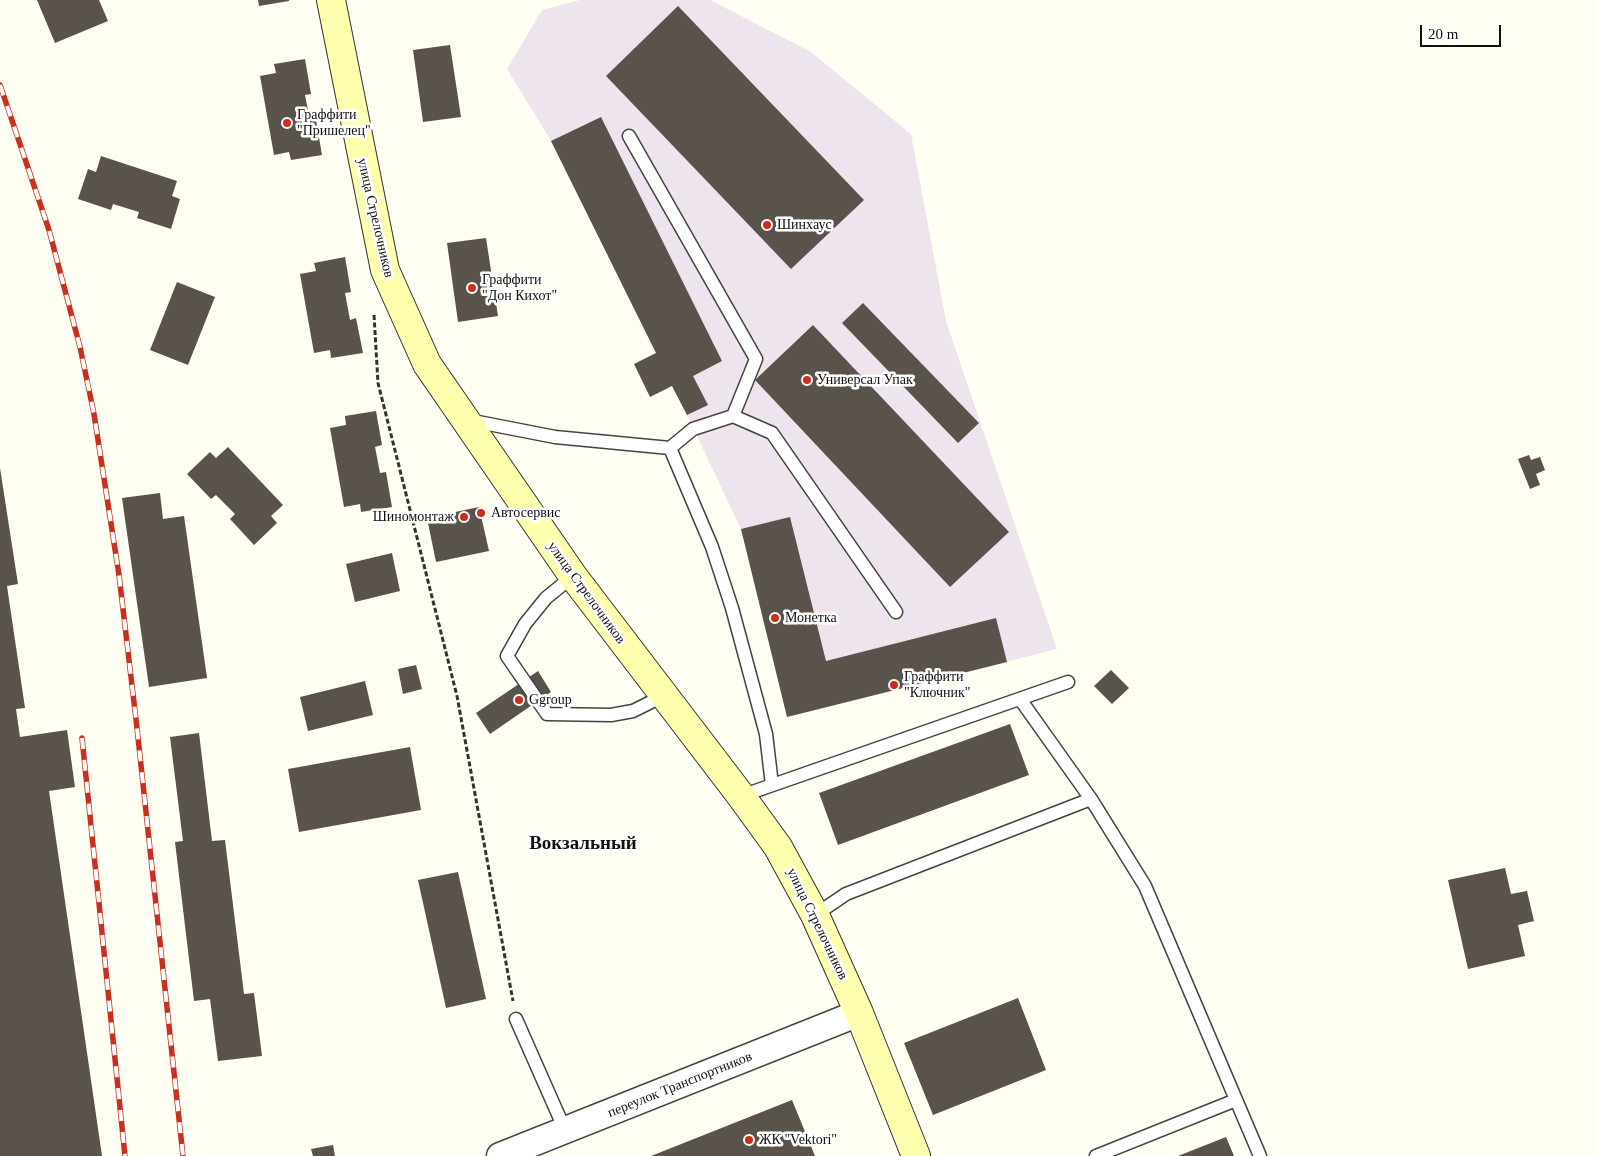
<!DOCTYPE html>
<html>
<head>
<meta charset="utf-8">
<style>
	body { margin:0 }
	#map { position:relative; width:1597px; height:1156px; overflow:hidden; background:#fffef3; font-family:Georgia,serif }
	canvas { display:block }
	.scale { position:absolute; left:1420px; top:25px; width:81px; height:22px; box-sizing:border-box; border:2px solid #101010; border-top:0; padding-left:6px; font-size:15px; line-height:18px; white-space:nowrap; color:#101010; -webkit-text-stroke:4px #fff; paint-order:stroke }
</style>
</head>
<body>
<div id="map">
<canvas width="1597" height="1156"></canvas>
<div class="scale">20 m</div>
</div>
<script>
const context = document.querySelector('canvas').getContext('2d');
context.lineJoin = 'round';
function paint(path, color) { context.fillStyle = color; context.fill(path, 'evenodd'); }
const shape = rows => new Path2D(rows.map(r => 'M' + r).join(''));
function trace(path, color, width, dash) { context.strokeStyle = color; context.lineWidth = width; context.lineCap = dash ? 'butt' : 'round'; context.setLineDash(dash || []); context.stroke(path); }
function drawText(font, color, halo, rows, align = 'center') {
  context.font = font + ' Georgia,serif'; context.lineWidth = 5; context.setLineDash([]); context.textBaseline = 'middle'; context.strokeStyle = halo; context.fillStyle = color; for (const [text, x, y, turn = 0] of rows) {
    context.save(); context.translate(x, y); context.rotate((+turn || 0) * Math.PI / 180); context.textAlign = isNaN(turn) ? turn : align; if (halo) context.strokeText(text, 0, 0); context.fillText(text, 0, 0); context.restore();
  }
}
paint(shape([
	[580,0,710,0,811,52,911,134,946,321,1057,649,787,717,741,529,687,415,551,141,507,69,542,10]
]), '#eee4ee');
paint(shape([
	[37,0,99,0,108,21,55,43],
	[258,0,289,0,289,1,259,6],
	[678,6,864,200,791,269,606,76],
	[450,45,461,117,423,122,413,50],
	[305,59,311,94,305,95,310,121,316,120,322,155,291,160,289,152,274,155,260,76,276,73,274,64],
	[601,117,722,361,693,376,708,405,687,415,672,386,650,397,634,364,656,353,551,141],
	[101,156,177,181,172,196,180,199,171,229,137,218,139,212,113,204,111,210,78,199,88,169,96,172],
	[486,238,498,316,458,322,447,243],
	[345,257,351,292,345,293,350,320,356,318,363,353,331,358,330,350,314,353,300,274,316,271,314,263],
	[177,282,215,297,188,365,150,350],
	[863,303,979,423,958,443,842,323],
	[813,325,1009,532,950,587,755,380],
	[376,411,382,445,375,447,380,473,386,472,392,507,361,512,360,504,344,507,330,428,346,425,345,416],
	[228,447,283,505,271,516,277,523,254,545,230,519,235,514,216,495,211,499,187,474,210,452,216,458],
	[1529,455,1531,460,1540,457,1545,470,1536,474,1540,485,1530,489,1518,459],
	[0,468,18,584,7,586,25,708,16,709,20,737,67,730,75,787,49,791,102,1156,0,1156],
	[160,493,163,519,184,516,207,678,149,687,122,498],
	[479,507,489,551,436,562,427,518],
	[790,517,826,661,996,618,1007,662,787,717,741,529],
	[392,553,400,591,355,602,346,564],
	[416,665,422,689,403,694,398,669],
	[1111,670,1129,688,1112,704,1094,686],
	[538,671,551,692,490,734,476,713],
	[365,681,373,715,308,731,300,697],
	[1010,724,1029,775,838,845,819,793],
	[199,733,212,841,225,840,244,994,254,993,262,1056,218,1061,210,999,194,1001,175,842,183,841,170,737],
	[410,747,421,810,299,832,288,769],
	[1505,868,1511,894,1527,891,1534,921,1518,925,1525,956,1468,969,1448,880],
	[458,872,486,999,446,1008,418,880],
	[1018,998,1046,1070,933,1115,904,1043],
	[792,1100,815,1156,651,1156],
	[1226,1137,1234,1156,1178,1156],
	[333,1145,335,1156,313,1156,311,1149]
]), '#59534b');
const lane = shape([
	[629,136,756,359,733,416],
	[468,420,555,437,670,448,712,547,732,608,766,734,772,785],
	[670,448,693,429,733,416,772,433,896,612],
	[573,576,546,598,525,624,507,656,547,714,611,715,633,711,663,696],
	[1020,699,1091,799,1145,886,1260,1156],
	[741,796,1068,682],
	[815,915,846,894,1091,799],
	[516,1019,565,1130],
	[1096,1156,1236,1100]
]);
const street = shape([
	[500,1156,859,1013]
]);
const secondary = shape([
	[331,0,385,270,427,364,573,576,741,796,778,847,815,915,859,1013,916,1156]
]);
trace(lane, '#434343', 15);
trace(street, '#434343', 29);
trace(secondary, '#323232', 30);
trace(shape([
	[374,315,378,383,457,696,513,1001]
]), '#323232', 3, [5, 2.5]);
trace(lane, '#fff', 12);
trace(street, '#fff', 26);
trace(secondary, '#fdffae', 28);
const rail = shape([
	[0,85,49,230,80,347,94,414,119,575,137,728,183,1156],
	[82,738,125,1156]
]);
trace(rail, '#c92e1f', 5.5);
trace(rail, '#fff', 4, [11]);
for (const [x, y, r, color] of [
	[287,123,5,"#c92e1f"],
	[767,225,5,"#c92e1f"],
	[472,288,5,"#c92e1f"],
	[807,380,5,"#c92e1f"],
	[481,513,5,"#c92e1f"],
	[464,517,5,"#c92e1f"],
	[775,618,5,"#c92e1f"],
	[894,685,5,"#c92e1f"],
	[519,700,5,"#c92e1f"],
	[749,1140,5,"#c92e1f"]
]) { const dot = new Path2D(); dot.arc(x, y, r, 0, 2 * Math.PI); context.fillStyle = color; context.fill(dot); trace(dot, '#fff', 2); }
drawText('14px', '#101010', '#fff', [
	["Граффити",297,115],
	["\"Пришелец\"",297,131],
	["Шинхаус",777,225],
	["Граффити",482,280],
	["\"Дон Кихот\"",482,296],
	["Универсал Упак",817,380],
	["Автосервис",491,513],
	["Шиномонтаж",454,517,"right"],
	["Монетка",785,618],
	["Граффити",904,677],
	["\"Ключник\"",904,693],
	["Ggroup",529,700],
	["ЖК \"Vektori\"",759,1140]
], 'left');
drawText('14px', '#101010', '#fff', [
	["улица Стрелочников",375,218,77],
	["улица Стрелочников",586,593,54],
	["улица Стрелочников",817,924,64],
	["переулок Транспортников",680,1085,-22]
]);
drawText('bold 19px', '#101010', '#fff', [
	["Вокзальный",583,844]
]);
</script>
</body>
</html>
